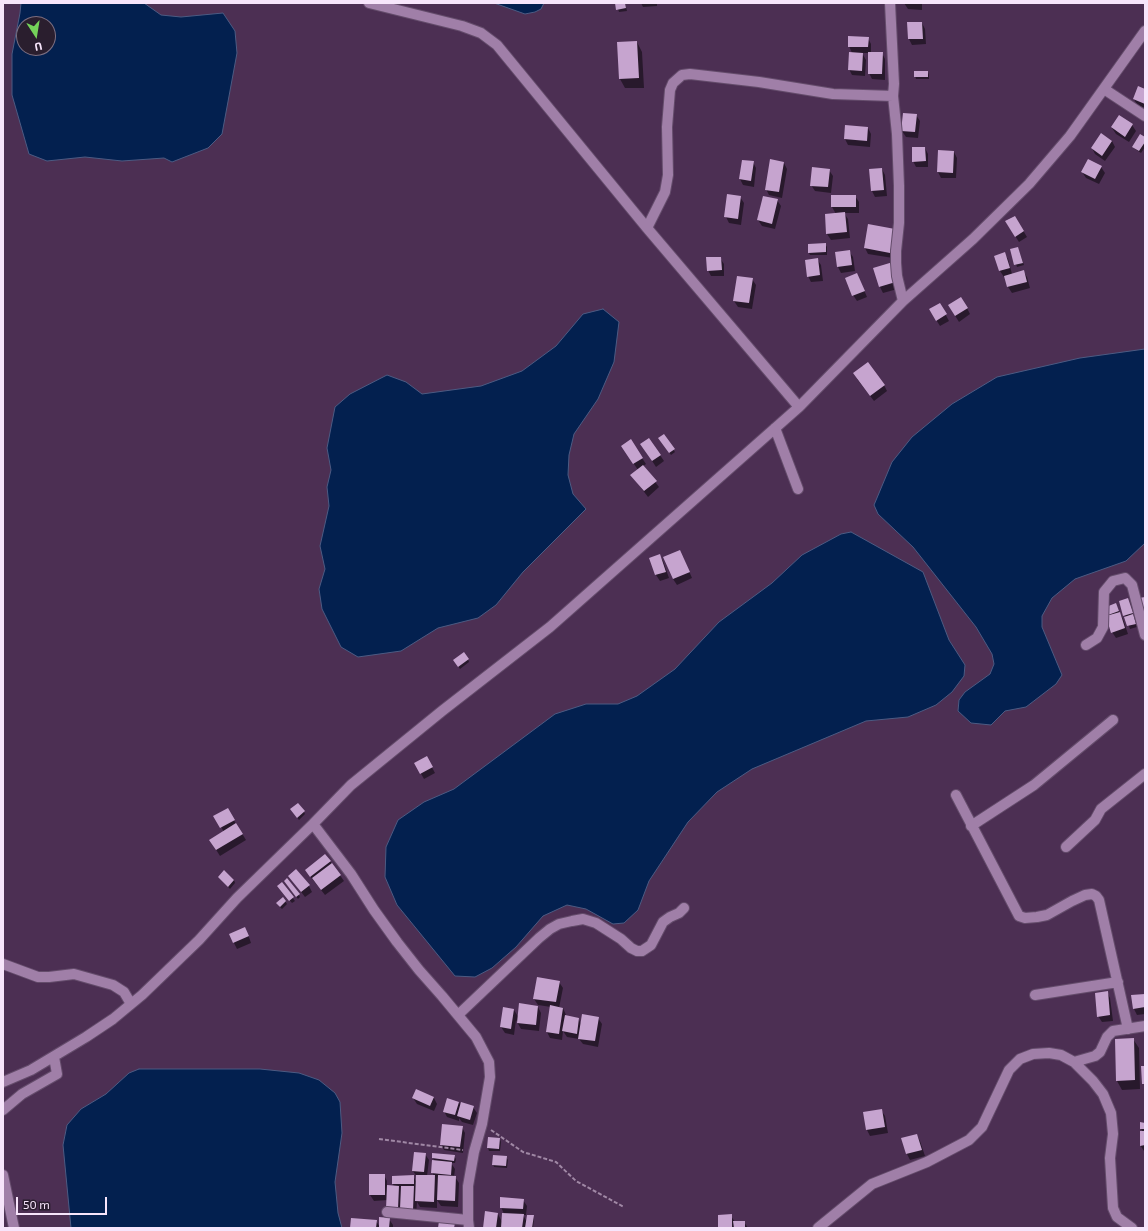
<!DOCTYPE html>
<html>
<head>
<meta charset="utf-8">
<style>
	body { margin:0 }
	#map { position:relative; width:1148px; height:1231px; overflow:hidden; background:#4c2f53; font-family:"Exo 2",sans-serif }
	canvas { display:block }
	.frame { position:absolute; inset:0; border:4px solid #f7e5fb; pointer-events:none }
	.north { position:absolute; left:16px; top:16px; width:40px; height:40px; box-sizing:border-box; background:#2a1e2e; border:1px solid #7c6e80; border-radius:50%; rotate:168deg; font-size:11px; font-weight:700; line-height:16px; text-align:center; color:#f7e5fb }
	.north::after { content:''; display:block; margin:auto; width:14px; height:18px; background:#75d25a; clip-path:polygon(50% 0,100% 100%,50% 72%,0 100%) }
	.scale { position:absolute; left:16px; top:1197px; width:91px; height:18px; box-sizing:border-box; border:2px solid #f7e5fb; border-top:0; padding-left:5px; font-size:12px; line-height:14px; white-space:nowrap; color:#f7e5fb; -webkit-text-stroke:3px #2a1e2e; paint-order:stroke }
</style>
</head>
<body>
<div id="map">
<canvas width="1148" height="1231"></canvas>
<div class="frame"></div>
<div class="north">U</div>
<div class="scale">50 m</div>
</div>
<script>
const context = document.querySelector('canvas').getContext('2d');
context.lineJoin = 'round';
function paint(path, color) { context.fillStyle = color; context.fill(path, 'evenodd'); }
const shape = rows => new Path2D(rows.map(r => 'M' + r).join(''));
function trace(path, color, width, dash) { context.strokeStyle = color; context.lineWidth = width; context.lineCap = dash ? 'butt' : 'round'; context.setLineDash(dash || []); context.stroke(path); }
const water = shape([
	[21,3,144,3,161,15,181,17,223,13,235,31,237,53,222,134,208,148,172,162,164,158,122,161,85,157,47,161,29,154,12,95,12,54,20,13,21,3],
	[24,24,48,24,48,48,24,48,24,24],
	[494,3,544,3,541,9,535,12,525,14,494,3],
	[603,309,619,322,614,362,598,399,574,434,569,455,568,475,573,494,586,509,523,572,496,605,478,618,438,628,401,651,358,657,341,647,322,609,319,589,325,569,320,546,329,506,327,487,331,470,327,448,335,407,350,394,387,375,406,382,422,394,481,386,522,371,556,346,583,314,603,309],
	[1145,349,1145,543,1126,561,1075,579,1052,598,1042,616,1042,627,1062,675,1056,684,1026,707,1005,711,991,725,971,723,958,711,959,700,965,692,990,674,994,664,992,654,976,627,913,547,878,514,874,505,892,462,912,437,952,404,997,377,1080,358,1145,349],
	[851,532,923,572,949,640,965,665,964,676,952,692,936,705,908,717,866,721,752,769,717,792,688,822,649,881,638,910,624,923,613,924,586,909,567,905,543,916,516,947,492,968,475,977,455,976,397,905,385,877,386,847,398,820,424,802,454,789,555,714,586,704,618,704,637,696,675,669,719,622,772,583,802,555,841,534,851,532],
	[139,1069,260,1069,299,1073,319,1080,335,1093,340,1102,342,1133,335,1182,338,1213,342,1228,71,1228,63,1145,67,1125,81,1109,106,1094,129,1073,139,1069]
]);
paint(water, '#03204f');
trace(water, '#4c5b83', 1);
paint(shape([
	[616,3,625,3,627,11,619,12],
	[641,3,657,3,657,6,643,7],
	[904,3,922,3,922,10,908,9],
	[922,23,925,29,926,44,912,45,909,39],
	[868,38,871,44,871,53,882,53,885,59,885,80,872,79,869,73,869,53,862,53,866,60,865,76,852,75,849,69,852,53,849,46],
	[637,42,642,52,644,88,625,88,620,79,618,43],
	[928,72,929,75,929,79,916,79,915,76],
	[1145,90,1145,108,1137,105,1134,99],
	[904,114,916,115,920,121,918,138,906,137,902,131],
	[1132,125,1136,131,1129,142,1116,134,1112,128],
	[868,128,871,134,870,147,848,145,845,139],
	[1145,138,1145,147,1141,153,1135,149,1133,147],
	[1112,141,1115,147,1105,161,1095,154,1092,148],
	[925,148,928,154,928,167,916,167,913,161],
	[954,152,957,158,956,178,941,178,938,172],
	[753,162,756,168,754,187,743,185,740,179],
	[784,163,787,169,782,198,769,195,766,189],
	[1101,167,1105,173,1099,184,1086,178,1082,172],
	[882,169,885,175,887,196,875,197,872,191],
	[829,170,833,176,831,193,815,191,811,185],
	[832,196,855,196,859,202,859,213,844,213,848,219,850,238,831,240,827,234,826,215,836,214,832,207],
	[740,197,744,203,741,225,729,223,726,217],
	[777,200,781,206,775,229,762,226,758,220],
	[1015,217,1027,237,1019,242,1006,222],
	[894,230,893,258,868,254,865,248],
	[825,244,827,247,827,255,810,255,809,253],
	[1018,248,1024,265,1017,267,1011,249],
	[849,251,853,257,855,271,841,273,838,267],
	[1004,253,1008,259,1012,274,1023,271,1027,277,1030,288,1012,293,1008,287,1005,276,1004,277,1000,271],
	[720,258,724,264,724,276,711,276,708,270],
	[817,259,821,265,823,281,811,282,808,276],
	[874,269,901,288,883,293,880,287],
	[857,274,867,297,857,301,853,295],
	[752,279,756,285,752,309,738,307,734,301],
	[940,304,949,321,940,326,930,310],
	[949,306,967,308,970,314,959,322],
	[857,379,884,385,887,391,874,401],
	[664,435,675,452,671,455,661,441],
	[649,439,664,461,656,467,645,450],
	[626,452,642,458,646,464,643,466,659,487,648,497,632,476,638,470],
	[660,556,663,561,669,578,660,581,656,575,651,558],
	[683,557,692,578,677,585,673,579],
	[1128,599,1137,627,1130,629,1120,601],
	[1117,607,1123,619,1128,634,1116,638,1112,632,1109,614],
	[468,659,469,662,460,669,456,663],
	[427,758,435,773,424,779,415,763],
	[227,809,246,840,220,856,210,840,224,832,215,817],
	[293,812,304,812,305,814,299,820],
	[330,861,344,881,325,895,310,876],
	[289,876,309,886,312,892,305,897],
	[219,877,234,880,235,883,230,889],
	[285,882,299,895,300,897,298,899],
	[282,884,295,901,292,903,280,889],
	[285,901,287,904,282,909,279,906],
	[248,934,251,943,237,949,230,935],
	[559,982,563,988,559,1008,563,1008,566,1015,566,1017,578,1018,581,1024,598,1018,602,1024,598,1047,583,1044,579,1039,567,1037,563,1031,562,1040,550,1038,547,1032,551,1007,538,1005,534,999],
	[1107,992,1110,998,1113,1021,1102,1022,1098,1016],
	[1145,995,1145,1014,1137,1015,1134,1009],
	[538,1007,541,1013,539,1031,521,1029,516,1020,514,1035,505,1033,501,1027,514,1010,519,1018],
	[1133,1039,1139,1048,1140,1089,1122,1090,1117,1081],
	[413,1098,434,1098,437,1104,434,1111,417,1104],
	[459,1102,461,1106,473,1107,477,1113,473,1125,462,1122,459,1118,459,1121,447,1117,444,1111],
	[881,1110,885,1116,888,1133,870,1136,867,1130,864,1113],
	[1145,1124,1145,1151,1144,1151,1140,1145,1143,1132,1141,1129],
	[462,1127,465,1133,463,1153,444,1150,441,1144],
	[917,1135,920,1141,925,1156,910,1160,907,1154,903,1139],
	[500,1139,501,1142,500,1151,489,1151,488,1148],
	[425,1154,429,1160,427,1176,434,1176,432,1172,435,1162,433,1158,433,1154,454,1156,456,1159,455,1163,451,1163,455,1169,454,1177,455,1177,459,1183,458,1207,441,1206,437,1200,437,1208,420,1207,417,1202,416,1215,387,1208,388,1200,374,1201,370,1195,384,1175,387,1181,387,1187,394,1187,393,1184,413,1176,417,1183,417,1177,413,1171],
	[506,1157,508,1160,507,1168,494,1167,493,1164],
	[523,1200,527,1206,526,1215,523,1215,527,1222,533,1216,534,1219,533,1228,484,1228,498,1214,502,1222,504,1214,501,1207],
	[731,1216,735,1222,744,1222,748,1228,719,1228],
	[389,1219,393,1225,393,1228,351,1228,376,1221,380,1227]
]), '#0007');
paint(shape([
	[615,3,625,3,626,8,616,10],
	[907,22,922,22,923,39,908,39],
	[848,36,869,37,868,47,848,47],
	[637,41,639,78,619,79,617,42],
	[849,52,863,53,862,71,848,70],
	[868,52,883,52,882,74,868,74],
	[914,71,928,71,928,77,914,77],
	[1138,86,1145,89,1145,104,1133,99],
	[903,113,917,114,915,132,901,131],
	[1119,115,1133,124,1125,137,1111,127],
	[845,125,868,127,867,141,844,139],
	[1101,133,1112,141,1102,156,1091,148],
	[1140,134,1145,137,1145,142,1139,151,1132,147],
	[912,147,925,147,926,161,912,162],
	[938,150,954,151,953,173,937,172],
	[770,159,784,162,779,192,765,190],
	[1088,159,1102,166,1095,179,1081,172],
	[742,160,754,161,751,181,739,179],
	[812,167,830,169,828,187,810,186],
	[882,168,884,190,871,191,869,169],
	[727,194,741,196,738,219,724,217],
	[831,195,856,195,856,207,831,207],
	[763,196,778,199,772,224,757,220],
	[845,212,847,232,826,234,825,214],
	[1015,216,1024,231,1015,237,1005,221],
	[868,224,895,229,890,253,864,248],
	[826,243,826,252,808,253,808,244],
	[1018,247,1023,263,1014,265,1010,249],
	[850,250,852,265,837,267,835,252],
	[1005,252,1010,268,999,271,994,256],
	[706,257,721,257,722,270,707,271],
	[818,258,820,275,807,277,805,260],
	[893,262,899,281,879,287,873,268],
	[1024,270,1027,282,1007,287,1004,276],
	[857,273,865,291,852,296,845,278],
	[737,276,753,278,749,303,733,301],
	[961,297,968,308,955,316,948,305],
	[940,303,947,314,936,321,929,309],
	[868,362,885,385,870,396,853,373],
	[664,434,675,449,669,453,658,438],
	[649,438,661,455,652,461,640,444],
	[631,439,643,458,633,464,621,446],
	[643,465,657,481,644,491,630,475],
	[680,550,690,572,673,579,663,557],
	[660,554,666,572,655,575,649,558],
	[1145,597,1145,618,1139,598],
	[1128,598,1133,613,1123,616,1119,601],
	[1116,603,1119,611,1108,615,1106,607],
	[1120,612,1125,628,1111,633,1106,616],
	[1133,614,1136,624,1127,626,1124,617],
	[464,652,469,659,458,667,453,660],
	[427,756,433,767,420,774,414,763],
	[298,803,305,811,297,818,290,809],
	[228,808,235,820,220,828,213,816],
	[236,823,243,834,216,850,209,840],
	[325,854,331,861,310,877,305,870],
	[332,863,341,875,321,890,312,878],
	[296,869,310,885,301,892,288,876],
	[224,870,234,880,228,887,218,877],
	[287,878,300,894,296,897,284,881],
	[282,882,294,897,289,901,277,886],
	[283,897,286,901,280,907,276,903],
	[245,927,249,936,233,943,229,934],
	[537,977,560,981,556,1002,533,999],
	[1108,991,1110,1015,1097,1017,1095,993],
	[1145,994,1145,1007,1133,1009,1131,995],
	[519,1003,538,1006,536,1025,517,1023],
	[550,1005,563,1008,559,1034,546,1032],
	[503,1007,514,1009,511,1029,500,1027],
	[582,1014,599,1017,595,1041,578,1039],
	[565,1015,579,1018,577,1034,562,1031],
	[1134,1038,1135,1080,1116,1081,1115,1039],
	[1141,1066,1145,1066,1145,1084,1142,1084],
	[416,1089,434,1097,430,1106,412,1098],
	[447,1098,459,1102,455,1115,443,1112],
	[461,1102,474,1106,470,1120,457,1116],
	[882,1109,885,1127,866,1130,863,1112],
	[1140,1122,1145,1123,1145,1129,1140,1129],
	[442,1124,463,1126,460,1147,440,1145],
	[1140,1131,1145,1131,1145,1145,1140,1146],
	[917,1134,922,1150,906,1154,901,1138],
	[488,1137,500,1138,499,1149,487,1148],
	[414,1152,426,1153,424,1172,412,1171],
	[432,1153,455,1155,454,1161,432,1158],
	[493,1155,507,1156,506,1166,492,1165],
	[432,1160,452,1162,451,1175,431,1173],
	[369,1174,385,1174,385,1195,369,1195],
	[414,1175,414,1184,392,1184,392,1176],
	[416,1175,435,1175,434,1202,415,1201],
	[438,1175,456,1176,455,1201,437,1200],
	[387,1185,399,1186,398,1209,386,1209],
	[401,1186,414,1186,413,1210,400,1209],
	[500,1197,524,1199,523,1209,500,1208],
	[485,1211,498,1213,496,1228,483,1228],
	[502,1213,524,1214,522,1228,501,1228],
	[732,1214,732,1228,718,1228,718,1215],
	[527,1215,534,1215,532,1228,525,1228],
	[379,1217,390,1218,389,1228,379,1228],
	[351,1218,377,1220,376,1228,350,1228],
	[439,1221,455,1223,454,1228,438,1228],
	[733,1221,745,1221,745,1228,734,1228]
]), '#c6a4cf');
const minor = shape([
	[369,3,462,26,481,33,497,45,647,228,799,407],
	[890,3,894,84,893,96],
	[1104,89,1145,116],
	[647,228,665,192,668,175,667,127,670,90,673,83,682,75,690,74,759,82,833,94,893,96,897,134,899,186,899,223,896,251,896,263,897,276,903,301],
	[775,428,798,489],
	[1086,645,1097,638,1103,627,1104,592,1113,581,1125,578,1132,585,1145,635],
	[956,795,1019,916,1025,918,1037,917,1047,915,1072,901,1085,895,1092,894,1096,896,1099,900,1128,1029],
	[313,824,351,874,374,910,397,942,419,970,442,996,476,1037,489,1062,490,1077,482,1124,474,1152,468,1186,468,1220,469,1228],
	[971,826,1034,785,1113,720],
	[1066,847,1095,820,1101,809,1145,774],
	[3,964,38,977,49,977,74,974,113,985,124,992,131,1004],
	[1035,995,1118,982],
	[458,1015,539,938,550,929,559,924,572,921,583,919,596,923,621,939,631,948,637,951,642,951,651,945,663,922,670,917,679,913,684,908],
	[1074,1062,1095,1056,1100,1052,1107,1037,1113,1031,1145,1026],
	[3,1082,31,1070,86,1037,113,1019,142,995,199,940,237,898,313,824,351,785,442,711,550,627,799,407,903,301,973,239,1029,184,1070,136,1145,31],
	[3,1110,22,1094,57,1074,54,1057],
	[3,1175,14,1228],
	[387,1212,468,1220],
	[818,1228,872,1184,927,1162,969,1140,982,1127,1009,1070,1020,1059,1033,1054,1049,1053,1061,1055,1074,1062,1093,1081,1103,1094,1111,1113,1113,1134,1110,1158,1113,1208,1117,1217,1132,1228]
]);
trace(minor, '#644c6b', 12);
trace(shape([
	[491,1130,523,1152,556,1162,576,1181,624,1207],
	[379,1139,463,1150]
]), '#a088a5', 2, [4, 2]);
trace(minor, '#a07fa8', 10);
</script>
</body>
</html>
